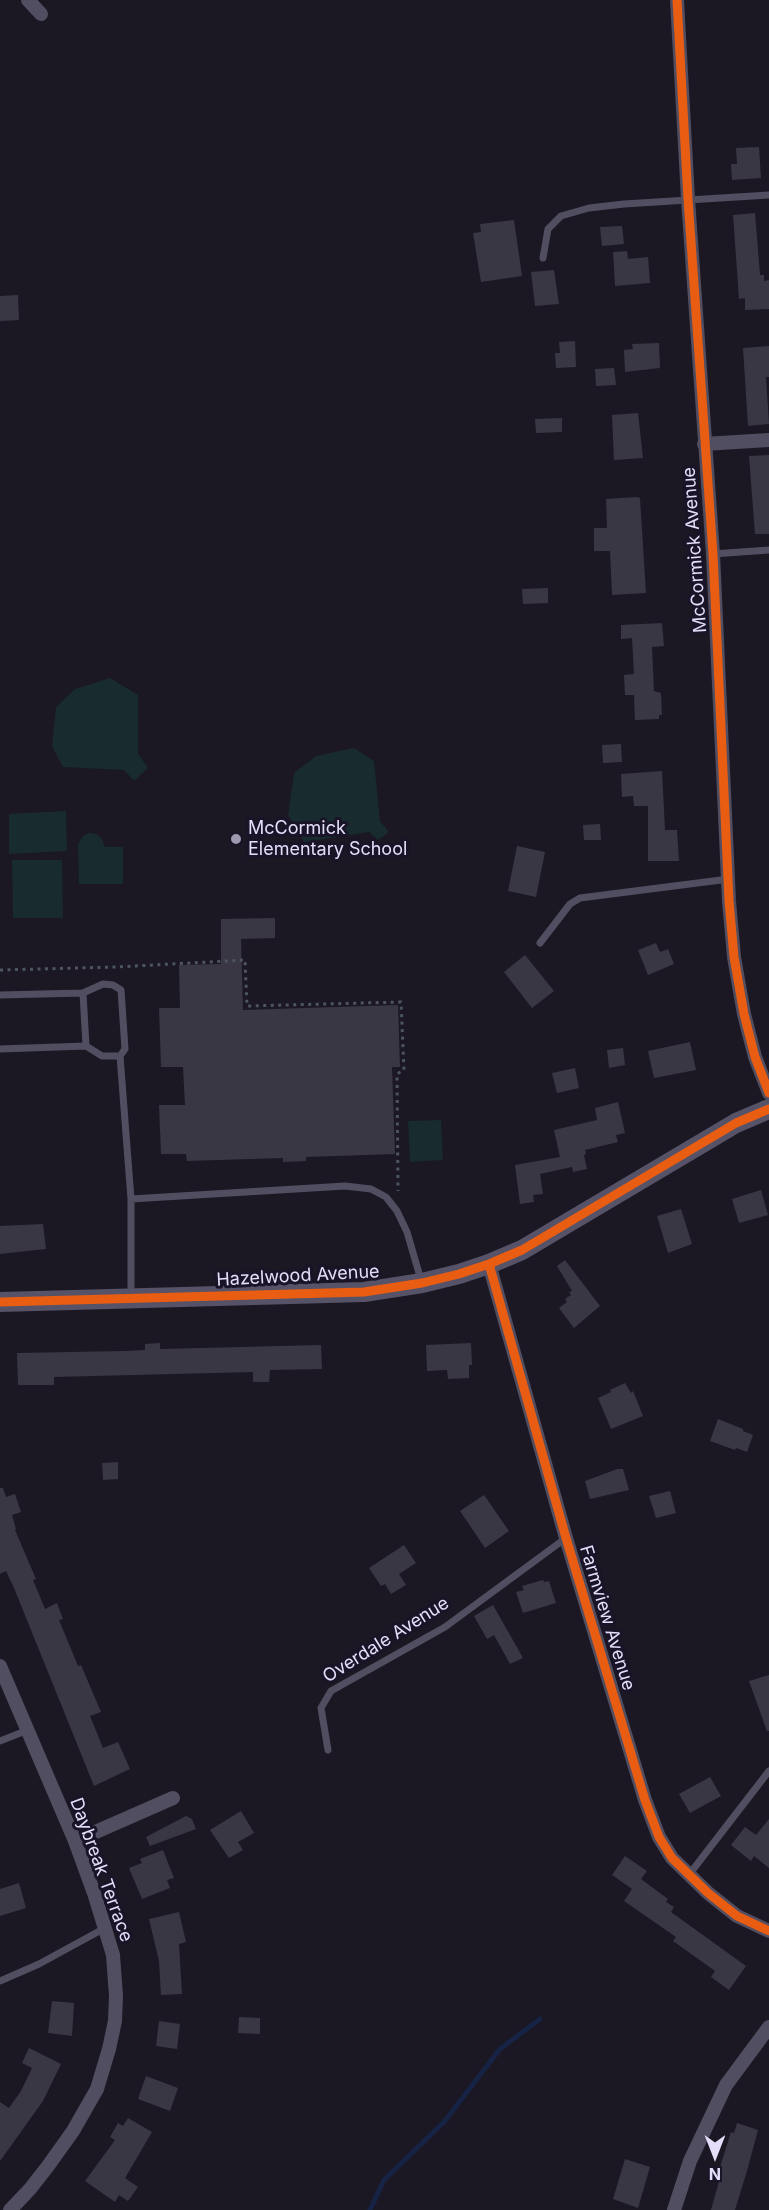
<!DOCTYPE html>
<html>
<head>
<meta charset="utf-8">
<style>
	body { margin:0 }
	#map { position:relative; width:769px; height:2210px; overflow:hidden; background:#1b1823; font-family:Inter,sans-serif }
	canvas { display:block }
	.north { position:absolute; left:685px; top:2126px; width:60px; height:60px; -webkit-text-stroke:4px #191427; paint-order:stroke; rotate:180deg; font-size:16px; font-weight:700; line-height:24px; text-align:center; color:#e4defa }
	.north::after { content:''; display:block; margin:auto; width:21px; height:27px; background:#e4defa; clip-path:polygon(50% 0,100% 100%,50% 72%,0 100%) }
</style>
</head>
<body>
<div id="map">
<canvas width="769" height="2210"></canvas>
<div class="north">N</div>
</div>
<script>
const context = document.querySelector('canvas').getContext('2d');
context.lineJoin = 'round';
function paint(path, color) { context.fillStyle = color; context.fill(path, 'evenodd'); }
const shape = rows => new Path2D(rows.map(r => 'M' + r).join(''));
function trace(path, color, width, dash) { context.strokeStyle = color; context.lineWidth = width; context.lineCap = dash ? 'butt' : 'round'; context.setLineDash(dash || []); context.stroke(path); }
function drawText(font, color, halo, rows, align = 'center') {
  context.font = font + ' Inter,sans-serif'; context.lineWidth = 6; context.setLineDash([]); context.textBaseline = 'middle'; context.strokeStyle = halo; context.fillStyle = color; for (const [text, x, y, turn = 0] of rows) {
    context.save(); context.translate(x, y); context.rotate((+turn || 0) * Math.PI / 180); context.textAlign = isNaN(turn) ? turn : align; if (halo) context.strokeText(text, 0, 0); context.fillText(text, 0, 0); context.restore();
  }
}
paint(shape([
	[110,678,138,695,138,754,148,768,134,781,124,770,63,767,52,746,56,707,75,689],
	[354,748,374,761,380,821,389,832,378,840,369,832,304,842,288,815,294,773,316,756],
	[66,811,67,851,9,854,9,814],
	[89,833,96,834,102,839,105,847,123,847,123,884,79,884,78,844,83,836],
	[12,860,62,860,63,918,13,918],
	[441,1120,443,1160,410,1162,408,1121]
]), '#182b2e');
trace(shape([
	[370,2210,384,2180,444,2122,500,2049,540,2019]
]), '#162345', 5);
paint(shape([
	[759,147,761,178,732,180,731,164,737,164,736,148],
	[755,213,760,275,764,275,764,281,769,280,769,309,745,310,745,298,739,299,733,215],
	[514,220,522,276,481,282,473,233,481,232,480,224],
	[622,226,624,244,602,246,600,227],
	[627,251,628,259,648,257,650,283,615,286,613,252],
	[554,270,559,304,535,306,531,272],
	[18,295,19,320,0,321,0,296],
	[575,341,576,367,556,368,555,353,560,353,559,342],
	[659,343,660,368,625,372,624,350,633,349,632,344],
	[769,346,769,377,766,377,769,424,748,426,743,348],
	[614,368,616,385,596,386,595,369],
	[638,413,643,458,614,460,612,415],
	[562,418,562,432,536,433,535,419],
	[769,455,769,534,755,534,749,456],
	[637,497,640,498,646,593,612,595,610,551,594,551,594,528,607,528,606,499],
	[548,588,548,603,523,604,522,589],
	[662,623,664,646,652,647,654,691,661,693,662,715,659,715,659,719,635,720,634,695,625,695,624,675,634,674,632,638,621,639,621,625],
	[621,744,622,762,603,763,602,745],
	[662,771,665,830,677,830,679,861,648,861,648,806,634,806,633,796,622,797,621,774],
	[600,824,601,840,584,840,583,825],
	[517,846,545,852,536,897,508,891],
	[275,918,275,938,241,939,243,1010,398,1005,400,1067,392,1067,395,1154,306,1157,306,1161,283,1162,283,1158,187,1161,186,1154,161,1154,159,1105,185,1105,183,1067,161,1067,159,1008,180,1008,179,965,221,964,221,919],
	[656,943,660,952,668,949,674,964,648,975,638,950],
	[525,955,554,991,532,1008,504,972],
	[690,1042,696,1070,654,1078,648,1051],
	[623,1048,625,1065,609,1068,607,1050],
	[575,1068,579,1088,557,1093,552,1073],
	[618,1102,625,1133,616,1135,618,1142,585,1150,586,1154,584,1155,587,1169,573,1172,572,1167,540,1174,543,1194,533,1195,534,1202,520,1204,515,1165,560,1157,554,1130,597,1120,595,1108],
	[761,1190,768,1215,739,1223,732,1199],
	[681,1209,692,1244,668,1253,657,1216],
	[43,1224,46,1249,0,1254,0,1226],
	[565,1260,600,1306,574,1328,559,1308,567,1302,565,1299,571,1295,569,1292,572,1291,557,1266],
	[160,1343,160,1349,321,1345,322,1369,270,1370,269,1382,253,1382,253,1372,54,1377,54,1385,18,1385,17,1353,126,1351,145,1350,145,1344],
	[471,1343,472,1365,469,1365,469,1378,448,1379,447,1370,427,1371,426,1345],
	[625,1383,631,1393,633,1391,643,1416,611,1429,598,1398,611,1392,610,1390],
	[718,1419,743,1429,743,1431,753,1435,747,1452,736,1448,735,1450,710,1441],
	[118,1462,118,1479,103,1480,102,1463],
	[617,1469,623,1469,629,1490,590,1499,585,1481],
	[0,1488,3,1488,6,1497,15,1494,21,1512,12,1515,16,1529,15,1530,36,1579,33,1580,45,1609,57,1603,63,1619,59,1620,78,1666,81,1665,101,1712,90,1716,103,1748,118,1742,130,1769,94,1786,14,1588,6,1571,0,1574],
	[670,1491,676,1513,656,1518,649,1496],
	[484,1495,509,1531,485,1548,460,1511],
	[404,1545,416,1563,399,1574,406,1585,391,1594,385,1584,381,1586,369,1568],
	[543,1580,544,1582,549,1581,556,1603,523,1613,516,1592,524,1590,522,1586],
	[493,1605,523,1658,510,1664,494,1635,487,1639,474,1616],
	[769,1675,769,1731,767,1731,749,1681],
	[710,1777,721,1796,690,1813,679,1794],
	[241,1811,254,1833,238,1842,243,1850,229,1858,210,1830],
	[186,1816,192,1819,196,1829,150,1846,146,1837],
	[769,1819,769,1868,754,1856,751,1861,731,1845,745,1827,756,1835],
	[163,1850,174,1878,167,1880,170,1888,142,1899,129,1868,142,1863,140,1859],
	[625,1856,647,1871,641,1879,668,1899,666,1902,674,1907,671,1912,746,1966,729,1990,711,1977,715,1971,673,1941,676,1937,624,1901,632,1889,612,1875],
	[19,1883,26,1908,0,1916,0,1889],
	[179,1912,186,1942,179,1944,182,1994,161,1995,159,1961,149,1919],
	[52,2001,74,2003,72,2036,48,2033],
	[239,2017,260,2018,260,2034,238,2033],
	[159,2021,180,2024,177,2049,156,2046],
	[29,2048,61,2064,43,2101,0,2161,0,2102,9,2108,21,2091,32,2068,22,2063],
	[146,2076,178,2088,170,2111,138,2099],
	[128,2118,152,2132,125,2178,138,2187,128,2201,119,2195,115,2202,85,2181,115,2140,110,2137,118,2123,123,2126],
	[737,2123,758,2130,747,2171,735,2210,711,2210,720,2178,717,2177,731,2132,734,2133],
	[625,2159,650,2167,638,2208,613,2199]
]), '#3a3744');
trace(shape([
	[0,970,116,967,245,960,247,1006,401,1002,404,1070,397,1074,398,1191]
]), '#4d5462', 3, [3, 4.5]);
trace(shape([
	[543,258,548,229,561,216,589,208,624,204,769,195],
	[713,554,769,550],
	[540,943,570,904,580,898,729,879],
	[83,993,86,1046],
	[0,995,83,993,103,984,113,985,121,990,125,1049,120,1056,102,1056,86,1046,0,1049],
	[120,1056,131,1199,131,1295],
	[131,1199,345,1186,371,1189,386,1197,397,1211,407,1232,421,1280],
	[0,1741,28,1730],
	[328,1750,321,1708,331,1691,445,1627,566,1538],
	[688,1876,769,1771],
	[0,1981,39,1964,105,1928]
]), '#514e61', 7);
trace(shape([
	[28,0,41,14],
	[677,0,688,199,713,554,729,901,734,957,744,1014,755,1057,769,1093],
	[704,444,769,440],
	[489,1264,566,1538,645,1800,659,1837,672,1858,708,1893,737,1916,769,1931],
	[0,1666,75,1841,94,1893,113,1955,116,1996,115,2021,109,2049,97,2089,73,2131,48,2166,30,2189,10,2210],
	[75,1841,173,1798],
	[674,2210,690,2161,726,2085,769,2027]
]), '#514e61', 14);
trace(shape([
	[0,1302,364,1292,422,1283,459,1274,489,1264,522,1250,736,1123,769,1109]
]), '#565267', 20);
trace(shape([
	[677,0,688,199,713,554,729,901,734,957,744,1014,755,1057,769,1093],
	[489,1264,566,1538,645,1800,659,1837,672,1858,708,1893,737,1916,769,1931],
	[0,1302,364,1292,422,1283,459,1274,489,1264,522,1250,736,1123,769,1109]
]), '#e95d12', 9);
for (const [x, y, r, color] of [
	[236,839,6,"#9e99af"]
]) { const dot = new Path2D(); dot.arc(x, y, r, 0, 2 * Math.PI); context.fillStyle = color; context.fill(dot); trace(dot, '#191427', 2); }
drawText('18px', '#e4defa', '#191427', [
	["McCormick Avenue",695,550,-94],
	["Hazelwood Avenue",298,1276,-3],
	["Farmview Avenue",607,1618,73],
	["Overdale Avenue",386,1640,-32],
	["Daybreak Terrace",101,1870,70]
]);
drawText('18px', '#e4defa', '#191427', [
	["McCormick",248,829],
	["Elementary School",248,850]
], 'left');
</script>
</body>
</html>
